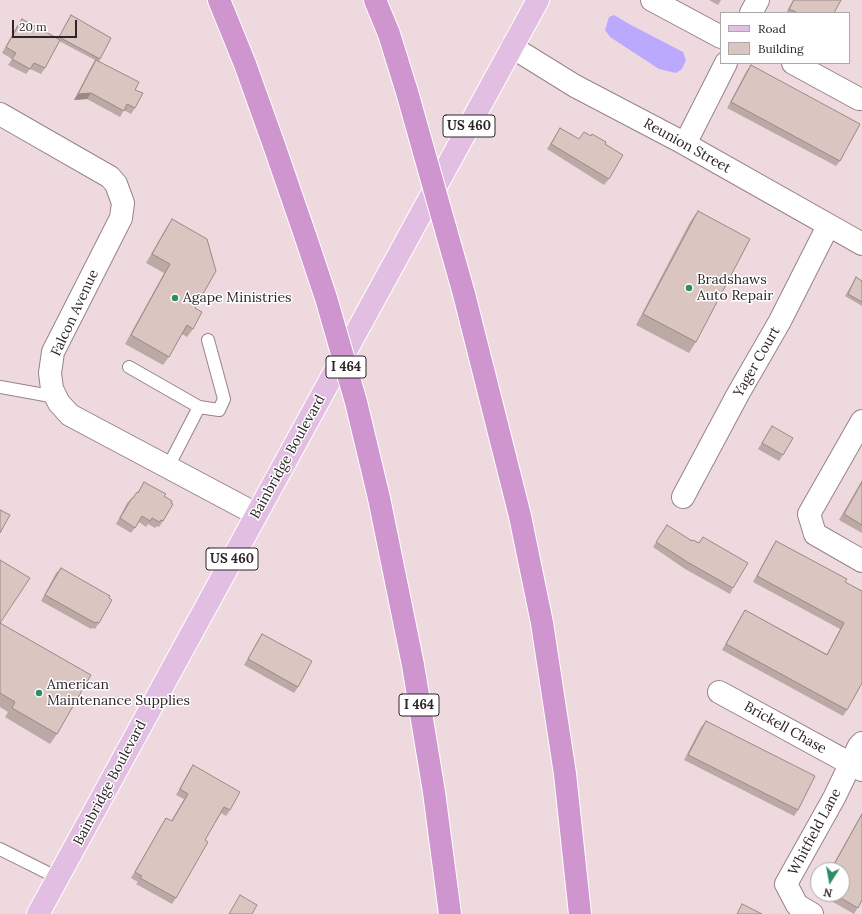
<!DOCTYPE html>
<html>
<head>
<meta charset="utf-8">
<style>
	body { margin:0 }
	#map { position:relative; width:862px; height:914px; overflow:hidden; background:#eed9df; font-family:Lora,serif }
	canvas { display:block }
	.legend { position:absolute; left:720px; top:12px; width:130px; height:52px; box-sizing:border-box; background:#fff; border:1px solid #aba8a9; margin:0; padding:5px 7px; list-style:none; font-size:12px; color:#2d2527 }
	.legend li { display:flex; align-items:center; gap:8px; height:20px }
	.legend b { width:20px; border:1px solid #aba8a9 }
	.north { position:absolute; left:810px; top:862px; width:40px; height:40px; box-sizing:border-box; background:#fff; border:1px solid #aba8a9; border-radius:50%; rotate:191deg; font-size:11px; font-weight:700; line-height:16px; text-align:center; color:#2d2527 }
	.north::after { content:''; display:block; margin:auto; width:14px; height:18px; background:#2d8d66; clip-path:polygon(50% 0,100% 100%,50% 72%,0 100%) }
	.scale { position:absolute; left:12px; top:20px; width:65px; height:18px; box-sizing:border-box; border:2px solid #2d2527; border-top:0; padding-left:5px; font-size:12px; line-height:14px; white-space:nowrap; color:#2d2527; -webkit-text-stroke:3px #fff; paint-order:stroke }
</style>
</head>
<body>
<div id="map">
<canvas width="862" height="914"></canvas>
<ul class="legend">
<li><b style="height:5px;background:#e2bfe2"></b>Road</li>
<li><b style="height:11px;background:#dac5c0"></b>Building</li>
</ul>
<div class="north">N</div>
<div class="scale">20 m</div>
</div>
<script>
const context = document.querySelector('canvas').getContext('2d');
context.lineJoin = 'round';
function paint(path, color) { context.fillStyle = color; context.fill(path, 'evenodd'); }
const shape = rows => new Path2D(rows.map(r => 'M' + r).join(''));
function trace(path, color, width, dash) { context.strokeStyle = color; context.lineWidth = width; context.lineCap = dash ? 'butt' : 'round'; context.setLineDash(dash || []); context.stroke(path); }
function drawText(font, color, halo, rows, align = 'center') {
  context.font = font + ' Lora,serif'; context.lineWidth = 3; context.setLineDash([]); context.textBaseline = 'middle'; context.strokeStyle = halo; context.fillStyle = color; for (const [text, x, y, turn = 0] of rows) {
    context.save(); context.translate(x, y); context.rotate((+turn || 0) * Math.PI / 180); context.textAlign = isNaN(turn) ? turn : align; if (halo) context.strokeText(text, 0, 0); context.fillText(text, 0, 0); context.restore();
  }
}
paint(shape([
	[614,15,631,25,683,52,686,60,682,69,676,73,659,69,610,37,605,30,609,17]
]), '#bba9fe');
const lane = shape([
	[129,367,199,407,219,410,224,399,208,340],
	[0,387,56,397],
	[168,467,199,407],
	[0,849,58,878]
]);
const street = shape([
	[652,0,721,37],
	[751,13,758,0],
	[512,47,575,86,678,140,862,244],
	[793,63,859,99,862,99],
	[0,114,110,177,116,184,123,203,121,218,53,352,50,373,52,389,59,403,70,415,256,514],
	[685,144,726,63],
	[862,421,809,514,815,534,862,561],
	[683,497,738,394,780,321,828,226],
	[719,692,862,770],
	[812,914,797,905,786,884,834,798,859,746,862,743]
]);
const primary = shape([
	[38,914,538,0]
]);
const highway = shape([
	[219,0,245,64,275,148,306,238],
	[375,0,389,34],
	[464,294,520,516,542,623,565,774,580,914],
	[379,498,413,665,434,792,450,914]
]);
trace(lane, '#978389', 14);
trace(street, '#978389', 24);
trace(primary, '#fff', 24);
trace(highway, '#fff', 24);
trace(lane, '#fff', 12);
trace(street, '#fff', 22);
trace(primary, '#e2bfe2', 22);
trace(highway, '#ce95cf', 22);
const highwayBridge = shape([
	[389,34,407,92,464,294],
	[306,238,326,298,356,402,379,498]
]);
trace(highwayBridge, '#fff', 24, []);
trace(highwayBridge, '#ce95cf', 22);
paint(shape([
	[709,0,721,0,718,5],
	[793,0,841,0,834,13,786,13],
	[71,15,100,59,99,61,135,90,135,108,131,114,124,110,120,117,87,99,74,100,92,65,95,60,59,41,45,68,41,74,30,69,26,74,8,65,12,59,2,53,18,24,22,19,58,38],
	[751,65,840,161,836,166,727,108,747,70],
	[560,128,579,139,605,144,609,179,604,185,547,149],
	[698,211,696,342,689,353,636,325,690,222],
	[172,219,195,308,193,329,187,337,182,334,169,357,163,365,125,344,164,273,146,263,166,228],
	[856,277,862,281,862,306,845,296],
	[772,426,783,455,779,461,758,449],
	[862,480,862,533,839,520],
	[144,482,164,496,171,503,163,521,159,527,157,526,155,528,148,524,146,527,139,522,131,533,116,524,127,503,132,498,133,498,137,492,138,492],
	[667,525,692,541,699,543,703,537,733,588,730,594,685,569,653,547],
	[776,541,845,582,847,710,843,716,722,650,741,616,745,610,827,654,840,629,753,582,772,547],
	[61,568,109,598,99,623,95,629,92,628,91,629,41,601,56,573],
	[0,623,57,734,50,744,5,717,8,712,0,707],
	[262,634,298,687,294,693,244,665,258,640],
	[706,721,798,810,794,816,684,760,701,727],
	[193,765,230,810,226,816,221,813,205,840,176,898,172,904,136,884,138,882,131,878,162,824,166,818,171,821,184,799,176,795,189,771],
	[862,813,862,900,854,914,819,894,842,894,842,870,830,870]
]), '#bba9a5');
paint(shape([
	[91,93,87,99,74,100,78,94]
]), '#998a86');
const building = shape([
	[794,0,841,0,834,13,798,13,789,9,794,0],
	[71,15,111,38,100,59,59,37,71,15],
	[22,19,60,40,45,68,34,63,30,69,12,59,16,53,6,47,22,19],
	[96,60,139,82,135,90,143,93,135,108,127,104,124,111,91,93,78,94,96,60],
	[751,65,860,124,840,161,731,102,751,65],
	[560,128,579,139,584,132,591,136,592,134,606,142,605,144,623,155,609,179,551,144,560,128],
	[698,211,750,239,696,342,643,314,698,211],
	[172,219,207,239,216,271,195,308,202,312,193,329,187,325,169,357,131,335,170,264,152,254,172,219],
	[856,277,862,281,862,302,848,294,856,277],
	[772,426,793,438,783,455,762,443,772,426],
	[144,482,166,494,164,496,172,501,171,503,173,504,163,521,161,520,159,522,152,518,150,521,142,516,135,528,120,518,132,498,133,498,137,492,138,493,144,482],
	[862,482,862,525,844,514,862,482],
	[0,510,10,515,0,533,0,510],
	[667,525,692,541,693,540,699,543,703,537,748,563,733,588,689,563,656,542,667,525],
	[776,541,847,579,845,582,862,591,862,683,847,710,726,644,745,610,827,655,844,623,757,576,776,541],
	[0,560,30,578,0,623,0,560],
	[61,568,110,596,109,598,112,600,99,623,96,622,95,623,45,595,61,568],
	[0,623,91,675,57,734,12,708,15,702,0,693,0,623],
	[262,634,312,661,298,687,248,659,262,634],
	[706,721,815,776,798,810,688,755,706,721],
	[193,765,240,792,230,810,224,807,205,840,208,842,176,898,140,878,142,876,135,872,166,818,172,821,188,794,180,789,193,765],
	[862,814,862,900,858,908,834,894,842,894,842,870,831,870,862,814],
	[240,895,257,905,252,914,229,914,240,895],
	[742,904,762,914,737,914,742,904]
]);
paint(building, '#dac5c0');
trace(building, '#998a86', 1);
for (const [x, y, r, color] of [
	[689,288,4,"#2d8d66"],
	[175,298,4,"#2d8d66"],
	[39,693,4,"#2d8d66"]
]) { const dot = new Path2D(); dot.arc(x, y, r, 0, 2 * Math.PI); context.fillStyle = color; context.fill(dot); trace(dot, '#fff', 1.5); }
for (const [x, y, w] of [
	[469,126,52],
	[346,367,40],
	[232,559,52],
	[419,705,40]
]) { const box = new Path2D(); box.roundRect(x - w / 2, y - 11, w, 22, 3); context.fillStyle = '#fff'; context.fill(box); trace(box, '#2d2527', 1); }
drawText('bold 13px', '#2d2527', null, [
	["US 460",469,126],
	["I 464",346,367],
	["US 460",232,559],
	["I 464",419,705]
]);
drawText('14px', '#2d2527', '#fff', [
	["Reunion Street",687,146,29],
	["Falcon Avenue",75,313,-65],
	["Yager Court",757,362,-60],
	["Bainbridge Boulevard",288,457,-61],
	["Brickell Chase",785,728,29],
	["Bainbridge Boulevard",110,783,-62],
	["Whitfield Lane",815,832,-62]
]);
drawText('14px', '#2d2527', '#fff', [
	["Bradshaws",697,280],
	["Auto Repair",697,296],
	["Agape Ministries",183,298],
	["American",47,685],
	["Maintenance Supplies",47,701]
], 'left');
</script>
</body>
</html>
